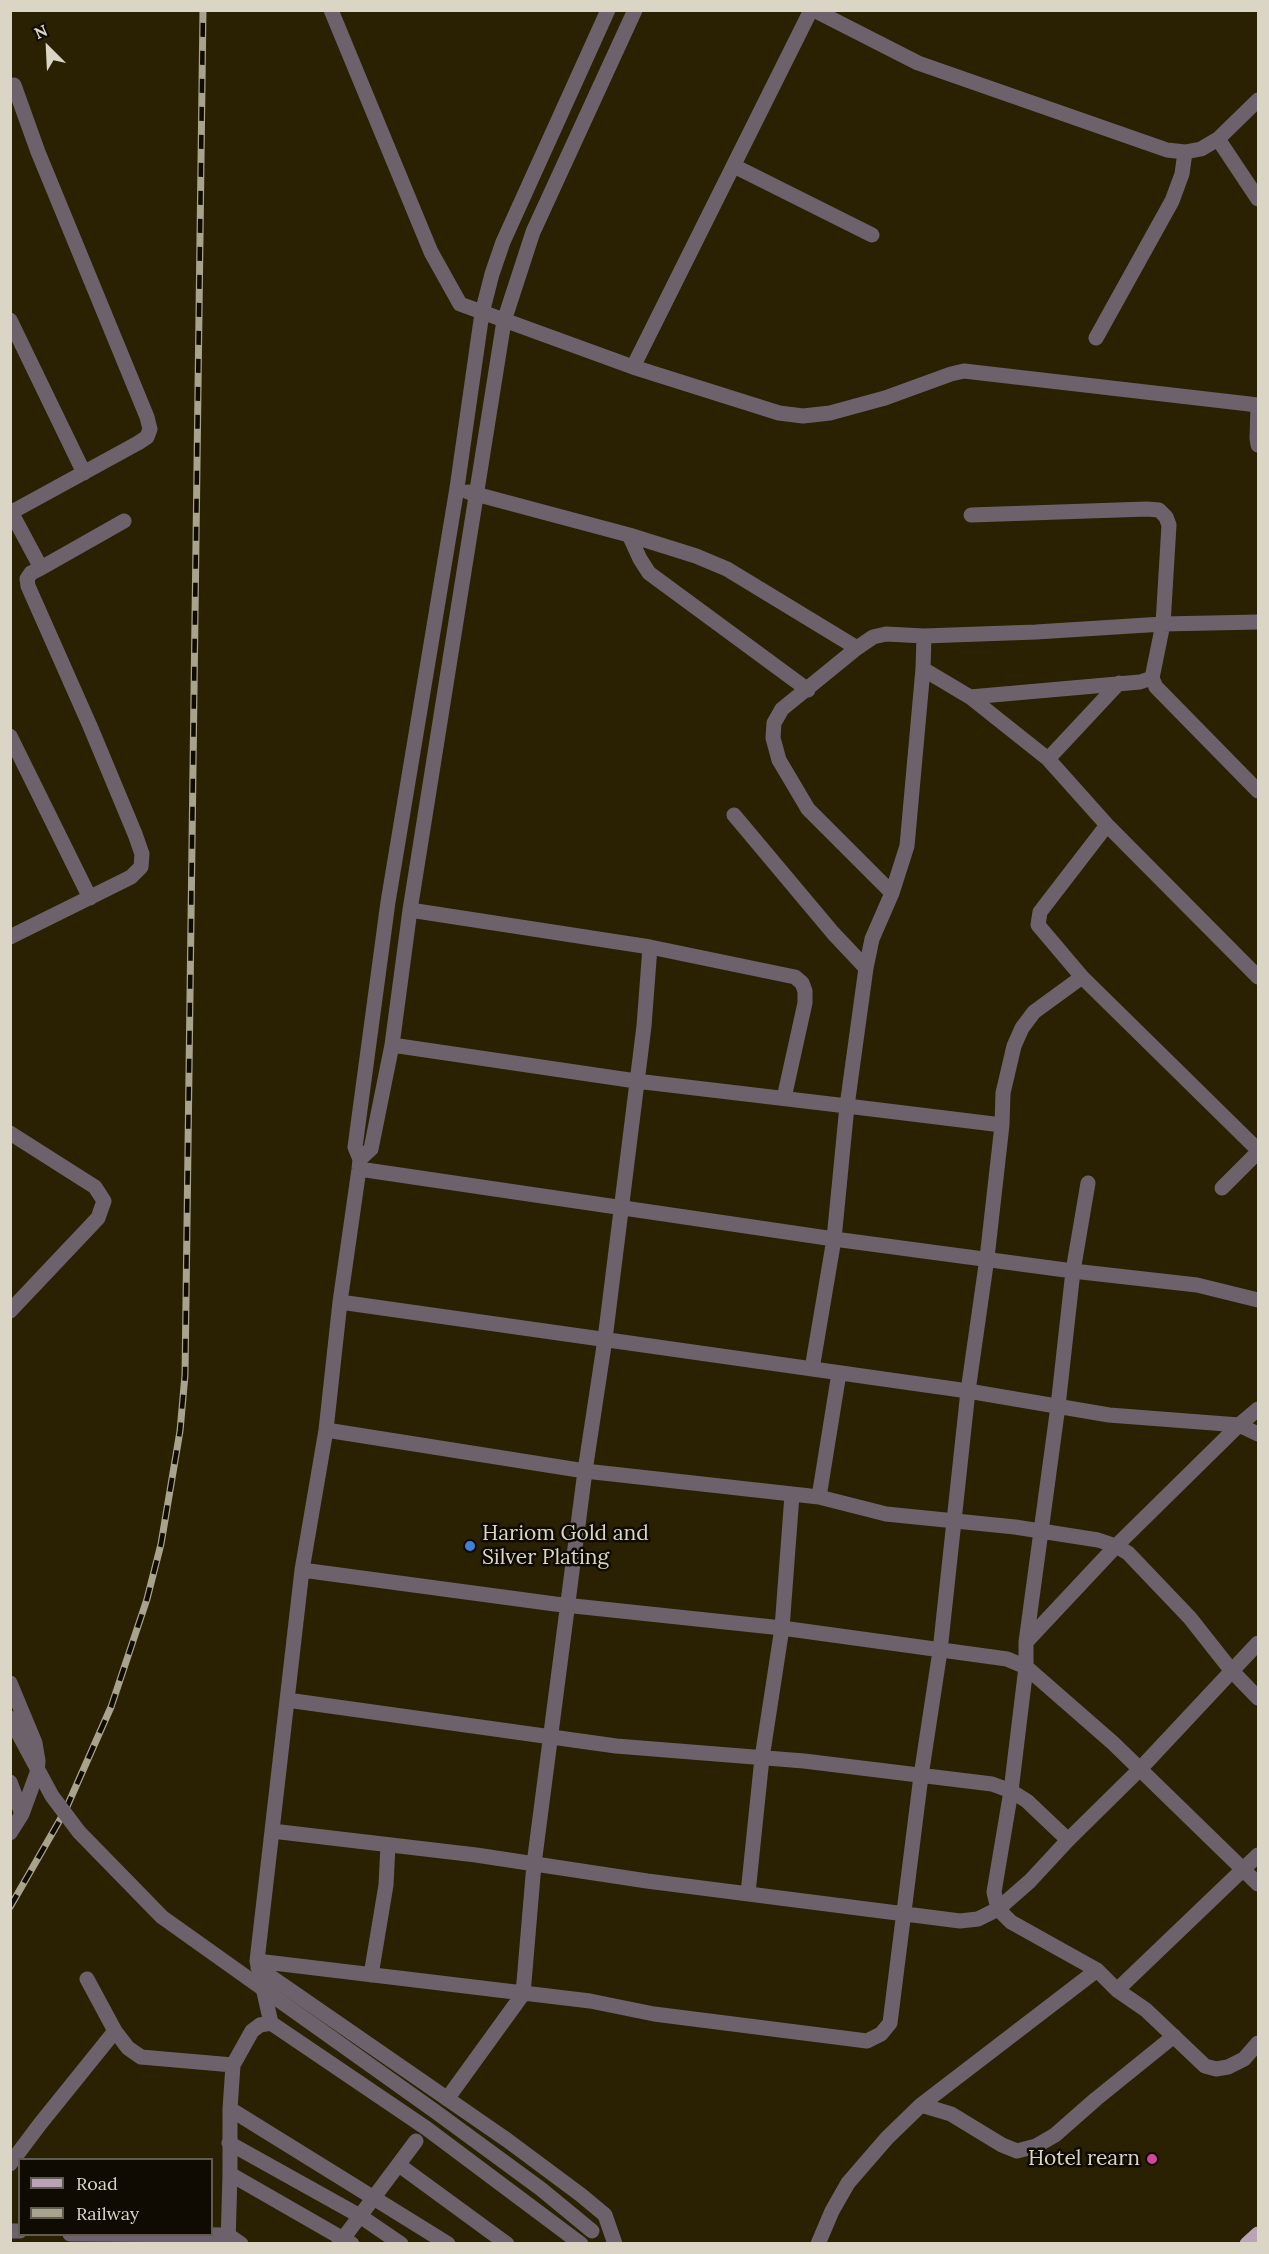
<!DOCTYPE html>
<html>
<head>
<meta charset="utf-8">
<style>
	body { margin:0 }
	#map { position:relative; width:1269px; height:2254px; overflow:hidden; background:#2a2103; font-family:Lora,serif }
	canvas { display:block }
	.frame { position:absolute; inset:0; border:12px solid #dad5c4; pointer-events:none }
	.legend { position:absolute; left:18px; top:2158px; width:195px; height:78px; box-sizing:border-box; background:#0f0b02; border:2px solid #605c50; margin:0; padding:8px 10px; list-style:none; font-size:18px; color:#dad5c4 }
	.legend li { display:flex; align-items:center; gap:12px; height:30px }
	.legend b { width:30px; border:2px solid #605c50 }
	.north { position:absolute; left:18px; top:18px; width:60px; height:60px; -webkit-text-stroke:4px #0f0b02; paint-order:stroke; rotate:336deg; font-size:16px; font-weight:700; line-height:24px; text-align:center; color:#dad5c4 }
	.north::after { content:''; display:block; margin:auto; width:21px; height:27px; background:#dad5c4; clip-path:polygon(50% 0,100% 100%,50% 72%,0 100%) }
</style>
</head>
<body>
<div id="map">
<canvas width="1269" height="2254"></canvas>
<div class="frame"></div>
<ul class="legend">
<li><b style="height:8px;background:#baa2b8"></b>Road</li>
<li><b style="height:8px;background:#a9a38e"></b>Railway</li>
</ul>
<div class="north">N</div>
</div>
<script>
const context = document.querySelector('canvas').getContext('2d');
context.lineJoin = 'round';
const shape = rows => new Path2D(rows.map(r => 'M' + r).join(''));
function trace(path, color, width, dash) { context.strokeStyle = color; context.lineWidth = width; context.lineCap = dash ? 'butt' : 'round'; context.setLineDash(dash || []); context.stroke(path); }
function drawText(font, color, halo, rows, align = 'center') {
  context.font = font + ' Lora,serif'; context.lineWidth = 5; context.setLineDash([]); context.textBaseline = 'middle'; context.strokeStyle = halo; context.fillStyle = color; for (const [text, x, y, turn = 0] of rows) {
    context.save(); context.translate(x, y); context.rotate((+turn || 0) * Math.PI / 180); context.textAlign = isNaN(turn) ? turn : align; if (halo) context.strokeText(text, 0, 0); context.fillText(text, 0, 0); context.restore();
  }
}
trace(shape([
	[331,10,431,252,460,304,633,367,779,413,803,416,830,413,885,398,951,374,964,371,1258,405],
	[814,10,918,63,1167,150,1185,152,1201,149,1218,139,1258,100],
	[1218,139,1258,199],
	[734,166,872,235],
	[10,320,84,473],
	[1096,338,1172,201,1182,174,1185,152],
	[633,367,811,10],
	[1258,405,1257,438,1258,445],
	[468,492,629,535,696,556,727,569,857,648],
	[10,510,41,568,31,573,27,579,28,586,90,726,135,834,142,854,141,867,131,877,10,937],
	[10,513,138,443,147,437,150,429,147,417,38,152,14,85],
	[971,515,1147,509,1159,510,1166,517,1169,525,1163,624,1152,678,1156,687,1258,791],
	[629,535,640,559,649,573,808,690],
	[41,568,124,521],
	[924,636,923,669,907,846,892,893,872,939,866,968,847,1106,1002,1125],
	[923,669,970,697,1048,759,1107,825,1258,977],
	[970,697,1140,682,1152,678],
	[10,736,90,898],
	[1048,759,1119,683],
	[734,815,833,933,866,968],
	[1107,825,1040,912,1038,925,1082,977,1258,1150],
	[892,893,808,809,779,760,773,738,774,723,782,709,857,648,873,637,886,634,924,636,1036,632,1163,624,1258,622],
	[410,910,650,947,795,977,802,983,805,991,805,1003,784,1098],
	[392,1045,636,1081,847,1106,834,1239,812,1369],
	[10,1133,95,1187,104,1201,98,1218,10,1311],
	[360,1159,371,1149,392,1045,410,910,504,321,533,232,635,10],
	[359,1169,834,1239,1073,1271,1197,1285,1258,1300],
	[1088,1183,1073,1271,1058,1406,1026,1642,1026,1667,1011,1791,994,1892,998,1909,1011,1922,1097,1970,1117,1990,1146,2010,1205,2066,1216,2069,1228,2067,1244,2059,1258,2043],
	[1222,1188,1258,1152],
	[340,1302,968,1391,1109,1415,1239,1425,1258,1434],
	[326,1430,585,1471,819,1497,886,1514,1015,1527,1098,1540,1116,1546,1128,1553,1190,1618,1231,1670,1258,1698],
	[819,1497,839,1373],
	[302,1570,555,1604,782,1628,1007,1659,1026,1667,1113,1743,1258,1884],
	[1026,1642,1116,1546,1239,1425,1258,1409],
	[10,1683,35,1743,38,1761,37,1773,22,1814,10,1833],
	[287,1700,616,1746,804,1761,992,1784,1011,1791,1027,1801,1068,1840],
	[10,1782,22,1814],
	[272,1831,476,1855,647,1881,960,1921,978,1919,998,1909,1030,1881,1068,1840,1140,1769,1258,1643],
	[748,1893,762,1758,782,1628,792,1495],
	[257,1961,590,2001,654,2014,867,2041,881,2034,890,2023,921,1776,940,1651,968,1391,987,1258,1002,1125,1003,1093,1014,1046,1022,1028,1034,1012,1082,977],
	[258,1968,507,2140,581,2195,605,2215,615,2244],
	[371,1975,386,1885,388,1845],
	[87,1979,115,2031,128,2048,141,2057,233,2065],
	[1117,1990,1258,1855],
	[447,2099,523,1994,534,1864,585,1471,605,1339,644,1026,650,947],
	[921,2105,951,2114,1002,2145,1017,2151,1036,2146,1055,2135,1096,2099,1174,2036],
	[230,2109,448,2244],
	[229,2143,360,2216,401,2244],
	[10,2164,40,2124,115,2031],
	[399,2165,507,2244],
	[230,2174,352,2244],
	[10,2231,20,2231],
	[70,2234,228,2235,241,2244],
	[228,2244,230,2174,230,2109,233,2065,252,2031,260,2025,271,2023],
	[339,2244,416,2141],
	[581,2244,426,2128,271,2023,257,1961,302,1570,326,1430,340,1302,359,1169,360,1159,355,1147,388,902,457,488,482,313,492,274,503,242,608,10],
	[818,2244,832,2211,848,2183,887,2138,921,2105,1097,1970]
]), '#6d626c', 15);
trace(shape([
	[1247,2244,1258,2234]
]), '#baa2b8', 15);
const rail = shape([
	[10,1907,65,1811,111,1707,147,1599,161,1544,180,1431,185,1375,203,10]
]);
trace(rail, '#a9a38e', 7);
trace(rail, '#0f0b02', 4.5, [14]);
trace(shape([
	[10,1718,52,1796,79,1832,162,1917,436,2112,541,2189,592,2231]
]), '#6d626c', 15);
for (const [x, y, r, color] of [
	[470,1546,6,"#3f7fe0"],
	[1152,2159,6,"#d1479c"]
]) { const dot = new Path2D(); dot.arc(x, y, r, 0, 2 * Math.PI); context.fillStyle = color; context.fill(dot); trace(dot, '#0f0b02', 2); }
drawText('21px', '#dad5c4', '#0f0b02', [
	["Hariom Gold and",482,1534],
	["Silver Plating",482,1558],
	["Hotel rearn",1140,2159,"right"]
], 'left');
</script>
</body>
</html>
